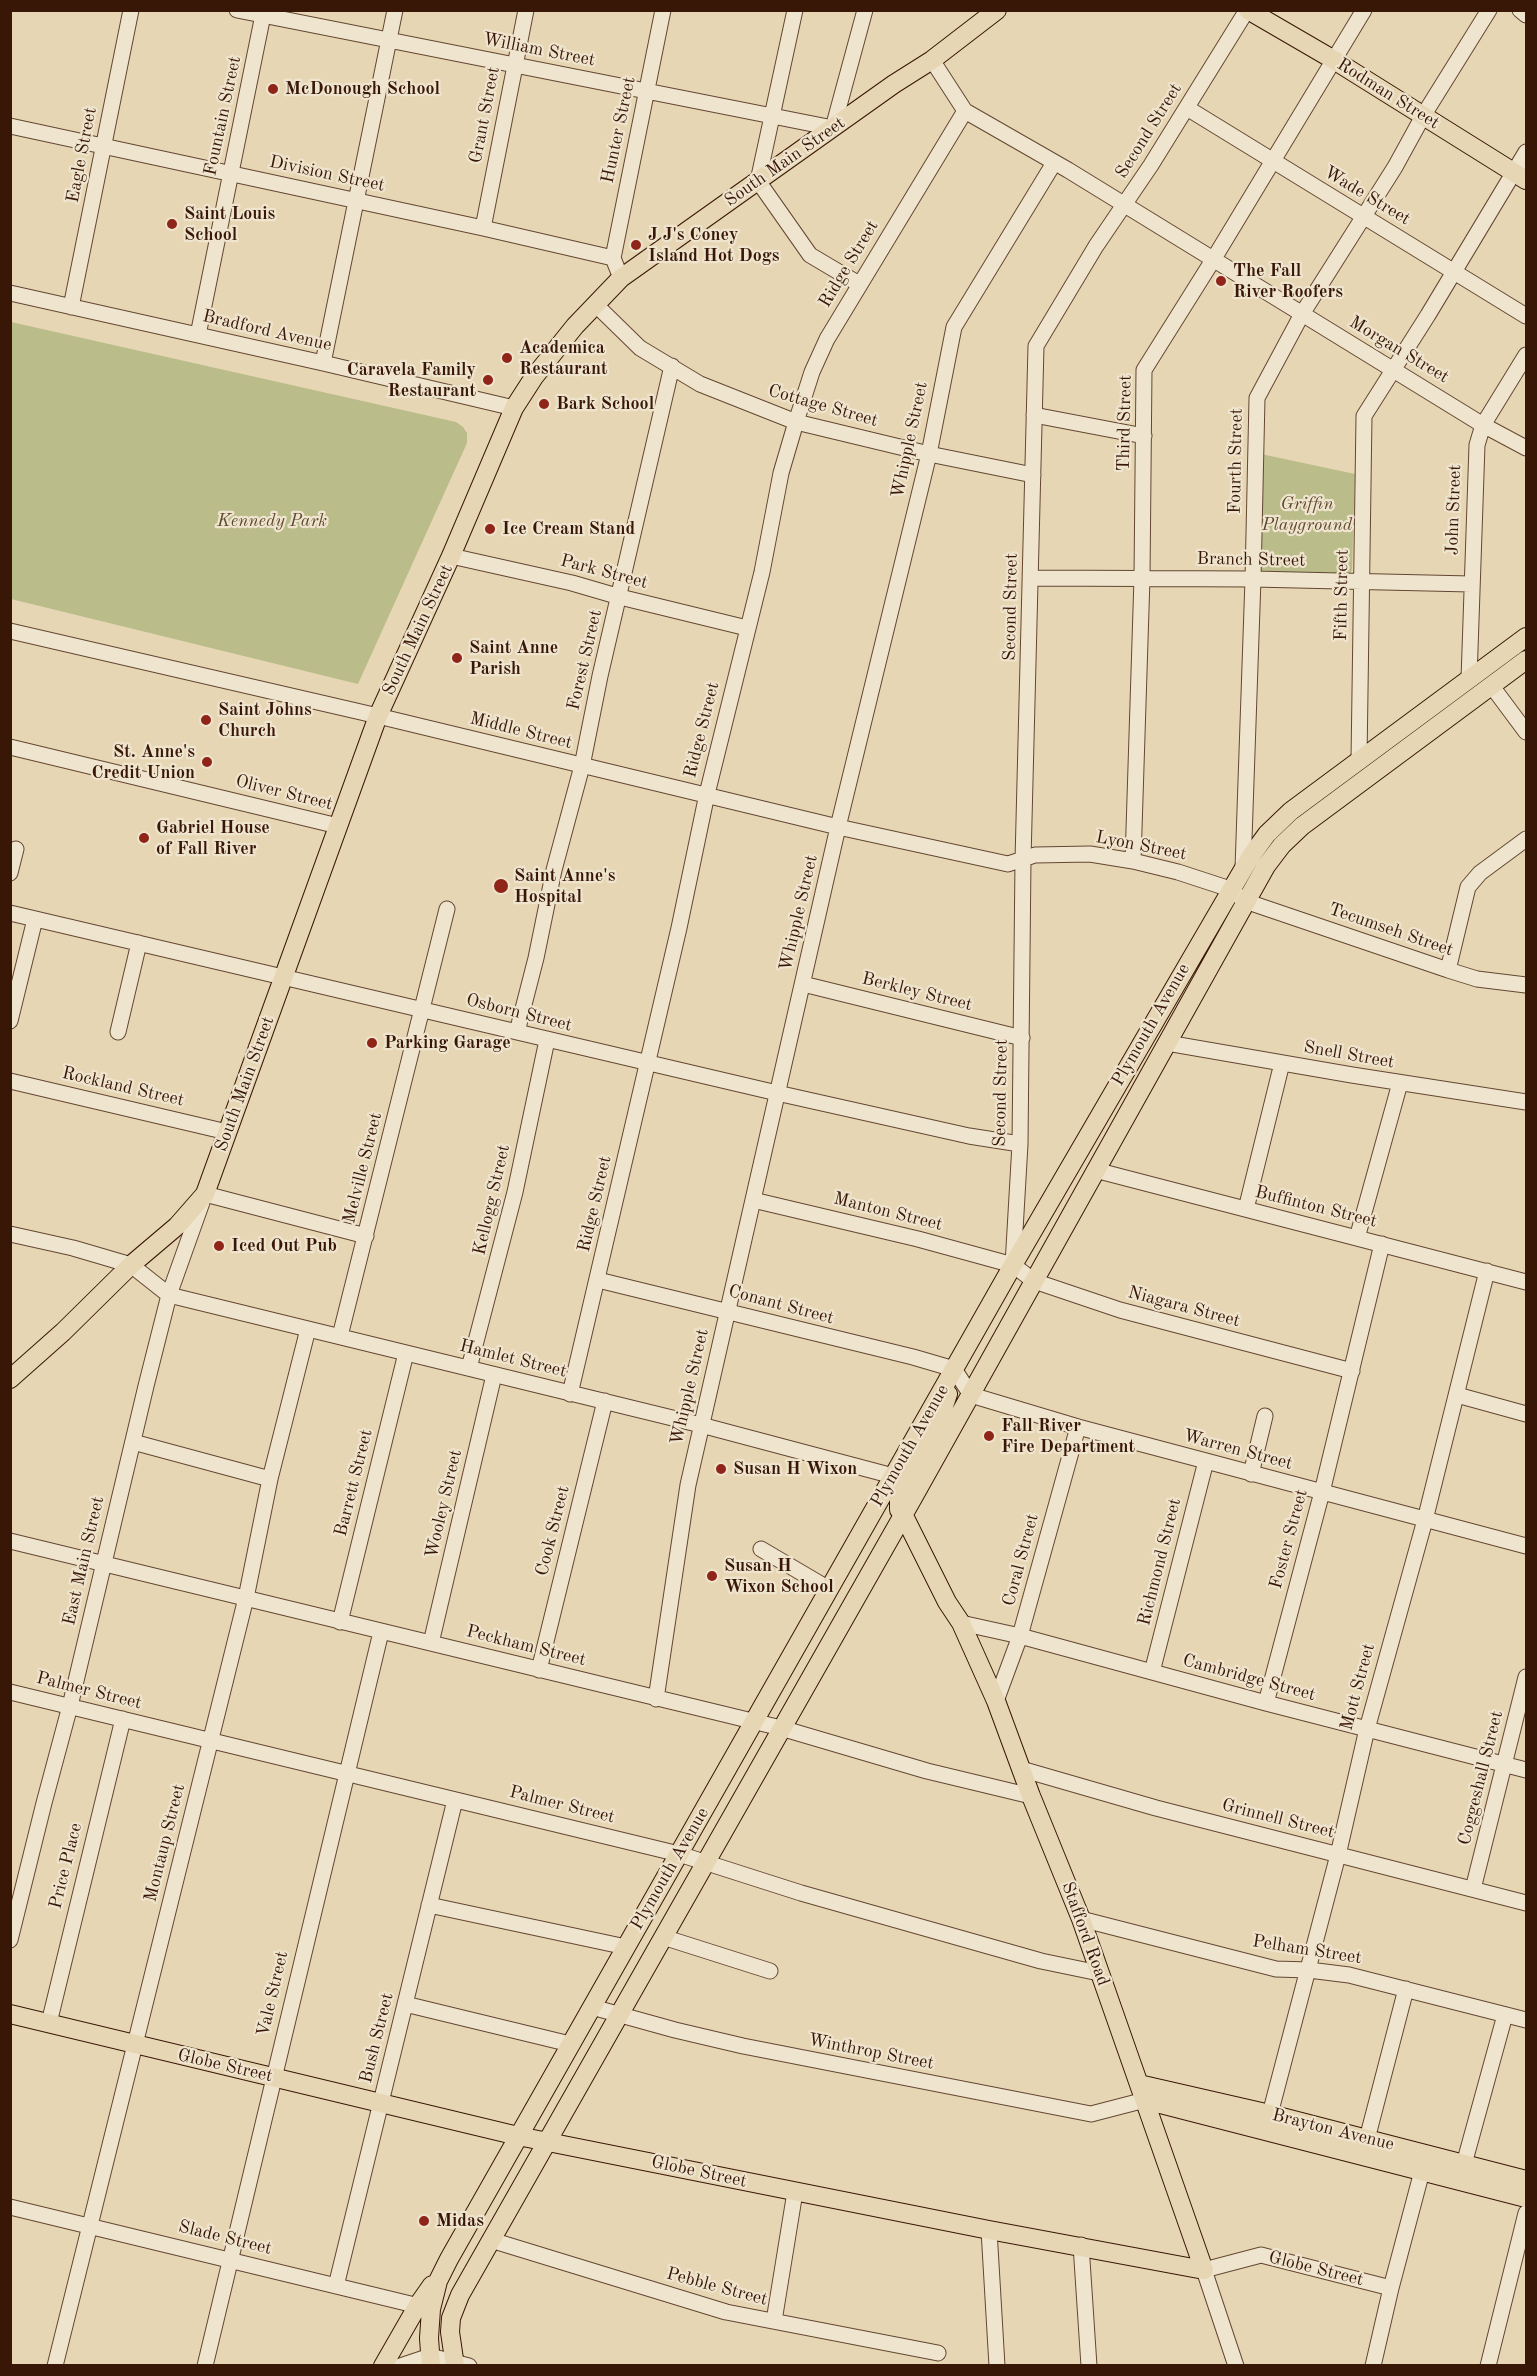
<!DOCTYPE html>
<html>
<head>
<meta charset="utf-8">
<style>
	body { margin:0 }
	#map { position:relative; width:1537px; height:2376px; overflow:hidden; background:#e7d6b4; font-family:"Old Standard TT",serif }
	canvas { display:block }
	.frame { position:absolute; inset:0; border:12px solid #381707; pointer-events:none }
</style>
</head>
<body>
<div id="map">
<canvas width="1537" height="2376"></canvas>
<div class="frame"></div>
</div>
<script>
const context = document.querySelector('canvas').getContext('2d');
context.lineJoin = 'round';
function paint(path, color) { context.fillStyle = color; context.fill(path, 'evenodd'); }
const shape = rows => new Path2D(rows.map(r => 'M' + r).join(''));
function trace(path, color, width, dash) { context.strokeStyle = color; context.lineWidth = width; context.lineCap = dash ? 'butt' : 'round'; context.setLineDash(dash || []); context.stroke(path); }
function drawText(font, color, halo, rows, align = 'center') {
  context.font = font + ' "Old Standard TT",serif'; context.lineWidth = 4.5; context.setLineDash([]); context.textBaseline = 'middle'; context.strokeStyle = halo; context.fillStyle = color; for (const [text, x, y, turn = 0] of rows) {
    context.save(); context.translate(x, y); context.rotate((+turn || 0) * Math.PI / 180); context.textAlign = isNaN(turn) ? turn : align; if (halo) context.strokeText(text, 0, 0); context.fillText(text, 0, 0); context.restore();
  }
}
paint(shape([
	[11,322,456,422,463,427,467,433,467,443,358,684,11,599],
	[1261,454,1355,474,1352,570,1349,576,1261,573,1259,570]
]), '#babc8a');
const minor = shape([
	[237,10,833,128,865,10],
	[795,10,758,181,810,255,859,284],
	[1520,10,1526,15],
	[932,60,965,111,1068,170,1483,425,1526,448],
	[1187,108,1526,316],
	[10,126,483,228,613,258,621,278],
	[483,228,526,10],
	[613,258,663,10],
	[10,293,323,363,514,408],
	[595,304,640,348,700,384,796,422,929,454,1033,475],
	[71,307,131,10],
	[198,335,264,10],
	[323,363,395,10],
	[1034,415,1144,436],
	[451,556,572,583,620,597,747,628],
	[1031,578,1253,579,1471,584],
	[10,631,378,716,838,827,1008,864,1035,855,1090,854,1133,861,1178,872,1230,889,1245,901,1448,970,1477,979,1526,985],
	[1469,679,1477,445,1483,425,1526,355],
	[1491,685,1526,732],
	[10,747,338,826],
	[1359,760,1364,416,1428,315,1526,152],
	[1133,861,1142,578,1144,370,1213,260,1364,10],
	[1243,868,1253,579,1257,398,1302,314,1395,167,1423,116,1489,10],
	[10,873,16,849],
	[10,913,777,1093,969,1136,1020,1144],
	[1448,970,1468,887,1480,873,1526,839],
	[803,984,1022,1038],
	[10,1021,35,919],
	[118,1032,139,943],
	[517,1032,536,958,554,870,582,766,600,676,672,366],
	[1167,1043,1352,1075,1526,1102],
	[10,1081,227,1132],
	[1095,1170,1526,1282],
	[753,1200,918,1239,1013,1265,1034,1281,1120,1310,1352,1371],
	[1246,1209,1282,1063],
	[10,1234,73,1248,131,1265,169,1295,701,1425,893,1476],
	[1357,1238,1400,1083],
	[1013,1265,1020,1144,1023,860,1036,346,1096,246,1151,165,1247,10],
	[598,1280,913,1357,954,1369,971,1395,1078,1427,1526,1546],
	[340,1336,447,909],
	[469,1368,515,1192,547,1040],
	[570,1394,679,928,707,794,762,572,781,473,796,422,812,372,827,339,965,111],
	[1457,1395,1526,1414],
	[133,1442,270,1479],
	[1251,1474,1265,1416],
	[10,1541,781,1728,927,1771,1031,1796],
	[761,1549,829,1589],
	[340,1622,406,1353],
	[961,1623,1020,1636,1266,1703,1526,1770],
	[431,1643,494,1375],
	[539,1670,605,1401],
	[1152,1672,1206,1461],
	[10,1692,679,1854,801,1893,1041,1961,1099,1973],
	[656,1699,688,1485,838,827,929,454,954,327,1054,163],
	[996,1701,1020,1636,1078,1427],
	[1266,1703,1322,1492,1382,1244],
	[1021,1769,1156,1808,1526,1903],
	[1473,1889,1526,1677],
	[429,1905,626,1947],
	[1081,1919,1276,1969,1309,1970,1349,1975,1526,2020],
	[663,1937,770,1971],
	[10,1940,44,1803,70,1706,146,1386,169,1295,205,1194,366,1236],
	[405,2004,570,2044],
	[592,2007,675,2030,743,2046,1091,2114,1145,2100],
	[49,2023,123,1719],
	[1270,2114,1338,1855,1367,1729,1425,1520,1487,1271],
	[1367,2139,1406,1989],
	[1464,2164,1505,2015],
	[10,2207,427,2308],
	[989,2230,997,2366],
	[491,2240,726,2312,938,2353],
	[1081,2245,1089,2366],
	[336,2286,455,1800],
	[774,2321,795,2192],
	[55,2366,246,1598,270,1479,308,1329],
	[205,2366,381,1632],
	[400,2366,430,2356,469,2366],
	[1236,2366,1204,2270,1261,2255,1391,2288],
	[1373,2366,1391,2288,1425,2160],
	[1488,2366,1526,2213]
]);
const major = shape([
	[1248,10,1334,60,1526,180],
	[10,1379,63,1332,131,1265,177,1226,205,1194,378,716,451,556,514,408,534,377,575,326,621,278,894,84,932,60,997,10],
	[948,1394,936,1430,899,1496,899,1510,903,1514,947,1602,961,1623,996,1701,1031,1796,1081,1919,1204,2270],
	[10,2014,518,2136,989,2230,1204,2270],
	[1139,2084,1270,2114,1526,2180],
	[1145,2100,1526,2198],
	[383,2366,418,2305,432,2285],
	[431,2366,429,2338,431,2309,438,2281,449,2259,1013,1265,1251,856,1267,834,1291,811,1526,637],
	[455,2366,450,2332,451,2318,460,2295,914,1496,1266,866,1282,845,1302,826,1526,660]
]);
trace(minor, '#644732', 17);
trace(major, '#381707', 20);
trace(minor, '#efe4ce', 15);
trace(major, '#e7d6b4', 18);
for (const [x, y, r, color] of [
	[273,89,6,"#8f2418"],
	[172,224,6,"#8f2418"],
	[636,245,6,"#8f2418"],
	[1221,281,6,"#8f2418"],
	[507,358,6,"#8f2418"],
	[488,380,6,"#8f2418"],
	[544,404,6,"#8f2418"],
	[490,529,6,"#8f2418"],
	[457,658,6,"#8f2418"],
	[206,720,6,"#8f2418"],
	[207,762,6,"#8f2418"],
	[144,838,6,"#8f2418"],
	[501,886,8,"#8f2418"],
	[372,1043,6,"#8f2418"],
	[219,1246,6,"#8f2418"],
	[989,1436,6,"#8f2418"],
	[721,1469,6,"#8f2418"],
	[712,1576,6,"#8f2418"],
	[424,2221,6,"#8f2418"]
]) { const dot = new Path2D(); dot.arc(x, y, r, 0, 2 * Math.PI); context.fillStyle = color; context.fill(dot); trace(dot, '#efe4ce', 2); }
drawText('18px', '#381707', '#efe4ce', [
	["William Street",539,50,11],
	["Rodman Street",1388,94,32],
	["Grant Street",485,115,-79],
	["Fountain Street",223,116,-78],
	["Hunter Street",619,130,-78],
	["Second Street",1149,131,-58],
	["Eagle Street",82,155,-79],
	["South Main Street",785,162,-35],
	["Division Street",327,174,12],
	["Wade Street",1367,196,31],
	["Ridge Street",849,264,-59],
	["Bradford Avenue",267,331,13],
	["Morgan Street",1399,350,31],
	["Cottage Street",823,406,16],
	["Third Street",1125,423,-89],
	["Whipple Street",910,440,-78],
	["Fourth Street",1236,461,-89],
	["John Street",1454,510,-88],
	["Branch Street",1251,560,1],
	["Park Street",604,572,15],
	["Fifth Street",1342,595,-89],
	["Second Street",1011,607,-89],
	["South Main Street",418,630,-65],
	["Forest Street",585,660,-77],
	["Ridge Street",702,730,-76],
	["Middle Street",521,731,14],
	["Oliver Street",284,793,14],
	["Lyon Street",1141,846,11],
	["Whipple Street",799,913,-77],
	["Tecumseh Street",1391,930,19],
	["Berkley Street",917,992,14],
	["Osborn Street",519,1013,14],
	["Plymouth Avenue",1151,1025,-60],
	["Snell Street",1349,1055,10],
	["South Main Street",245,1084,-70],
	["Rockland Street",123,1087,13],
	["Second Street",1001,1093,-89],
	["Melville Street",363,1168,-76],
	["Kellogg Street",492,1200,-77],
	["Ridge Street",595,1204,-77],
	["Buffinton Street",1316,1207,14],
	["Manton Street",888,1212,14],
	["Conant Street",781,1305,15],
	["Niagara Street",1184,1307,15],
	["Hamlet Street",513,1359,14],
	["Whipple Street",690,1387,-77],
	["Plymouth Avenue",910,1446,-60],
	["Warren Street",1238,1450,15],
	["Barrett Street",354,1483,-76],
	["Wooley Street",444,1504,-77],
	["Cook Street",553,1531,-76],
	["Foster Street",1289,1539,-75],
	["Coral Street",1021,1560,-75],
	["East Main Street",84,1561,-77],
	["Richmond Street",1160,1562,-76],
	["Peckham Street",526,1646,14],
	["Cambridge Street",1249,1678,15],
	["Mott Street",1358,1687,-75],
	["Palmer Street",89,1691,14],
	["Coggeshall Street",1481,1778,-76],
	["Palmer Street",562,1805,14],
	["Grinnell Street",1278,1819,14],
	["Montaup Street",165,1843,-76],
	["Price Place",66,1866,-76],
	["Plymouth Avenue",670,1869,-60],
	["Stafford Road",1085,1934,70],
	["Pelham Street",1307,1950,9],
	["Vale Street",273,1994,-77],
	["Bush Street",377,2038,-76],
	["Winthrop Street",871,2052,11],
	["Globe Street",225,2066,13],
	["Brayton Avenue",1333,2130,14],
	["Globe Street",699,2172,12],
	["Slade Street",225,2238,14],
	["Globe Street",1316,2269,14],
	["Pebble Street",717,2287,15]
]);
drawText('bold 18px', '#381707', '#efe4ce', [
	["McDonough School",285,89],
	["Saint Louis",184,214],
	["School",184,235],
	["J J's Coney",648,235],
	["Island Hot Dogs",648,256],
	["The Fall",1233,271],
	["River Roofers",1233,292],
	["Academica",519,348],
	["Restaurant",519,369],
	["Caravela Family",476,370,"right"],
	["Restaurant",476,391,"right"],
	["Bark School",556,404],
	["Ice Cream Stand",502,529],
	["Saint Anne",469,648],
	["Parish",469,669],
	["Saint Johns",218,710],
	["Church",218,731],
	["St. Anne's",195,752,"right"],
	["Credit Union",195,773,"right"],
	["Gabriel House",156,828],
	["of Fall River",156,849],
	["Saint Anne's",514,876],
	["Hospital",514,897],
	["Parking Garage",384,1043],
	["Iced Out Pub",231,1246],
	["Fall River",1001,1426],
	["Fire Department",1001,1447],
	["Susan H Wixon",733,1469],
	["Susan H",724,1566],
	["Wixon School",724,1587],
	["Midas",436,2221]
], 'left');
drawText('italic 18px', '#5f492e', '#efe4ce', [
	["Griffin",1307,504],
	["Playground",1307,525],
	["Kennedy Park",272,521]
]);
</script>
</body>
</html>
